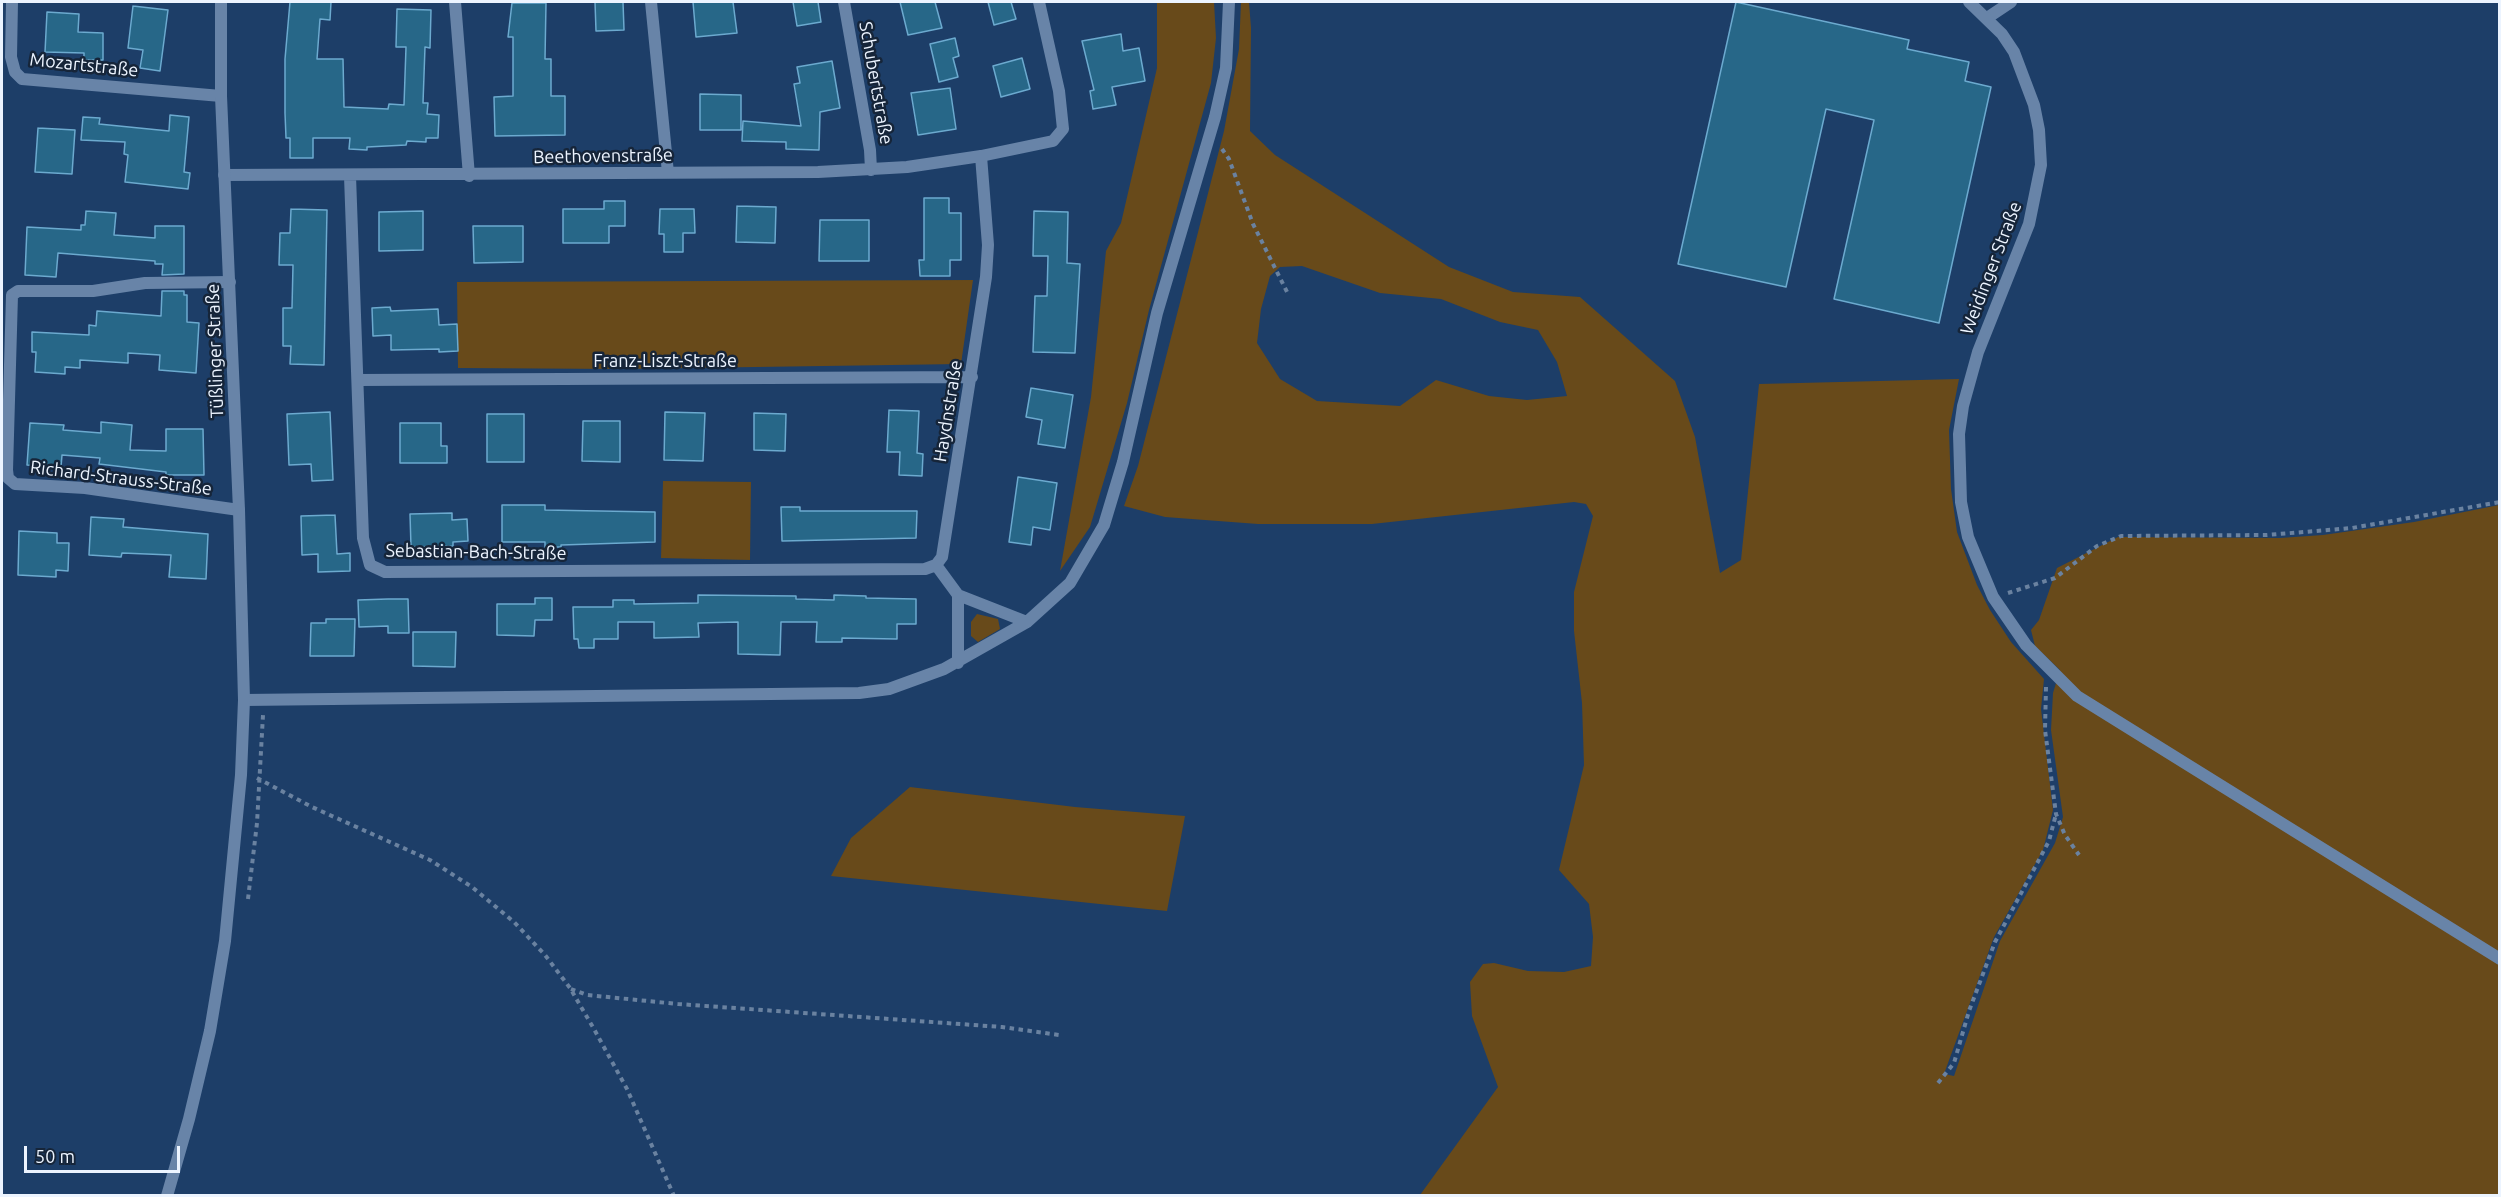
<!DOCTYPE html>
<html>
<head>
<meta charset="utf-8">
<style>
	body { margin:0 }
	#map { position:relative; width:2501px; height:1197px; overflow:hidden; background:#1d3e68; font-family:Ubuntu,sans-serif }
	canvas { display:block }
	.frame { position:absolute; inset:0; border:3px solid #ecf4ff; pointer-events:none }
	.scale { position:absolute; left:24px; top:1146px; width:156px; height:27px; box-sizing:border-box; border:3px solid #ecf4ff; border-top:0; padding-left:8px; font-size:18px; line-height:21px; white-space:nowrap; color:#ecf4ff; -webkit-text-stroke:4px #162539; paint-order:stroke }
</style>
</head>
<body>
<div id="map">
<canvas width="2501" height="1197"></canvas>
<div class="frame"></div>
<div class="scale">50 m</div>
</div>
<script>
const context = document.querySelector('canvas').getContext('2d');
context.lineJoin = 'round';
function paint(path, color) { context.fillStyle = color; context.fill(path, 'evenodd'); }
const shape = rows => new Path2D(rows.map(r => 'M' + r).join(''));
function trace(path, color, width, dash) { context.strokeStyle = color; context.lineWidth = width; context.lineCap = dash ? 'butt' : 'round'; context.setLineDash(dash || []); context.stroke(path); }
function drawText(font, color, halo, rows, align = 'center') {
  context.font = font + ' Ubuntu,sans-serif'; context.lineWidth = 5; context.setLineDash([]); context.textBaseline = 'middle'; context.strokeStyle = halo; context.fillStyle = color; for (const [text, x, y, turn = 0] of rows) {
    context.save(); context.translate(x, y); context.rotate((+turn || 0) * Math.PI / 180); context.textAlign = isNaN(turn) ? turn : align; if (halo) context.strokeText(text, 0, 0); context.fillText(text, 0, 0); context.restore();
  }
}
paint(shape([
	[1157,2,1214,2,1216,38,1211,83,1149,310,1127,403,1099,497,1090,527,1060,571,1091,397,1106,251,1121,223,1157,68],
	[1241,2,1249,2,1251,28,1250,131,1275,155,1449,267,1513,292,1580,297,1675,381,1695,437,1720,573,1741,560,1759,384,1959,379,1949,430,1951,489,1957,532,1977,585,1990,610,2011,642,2044,679,2041,709,2053,810,2043,850,1994,937,1944,1074,1954,1076,2000,941,2055,843,2063,817,2051,730,2053,693,2060,670,2035,646,2031,630,2039,620,2057,568,2118,537,2280,538,2323,535,2414,522,2499,505,2499,1195,1420,1195,1498,1087,1472,1016,1470,982,1483,964,1494,963,1528,971,1564,972,1591,966,1593,937,1589,904,1559,870,1584,765,1582,703,1574,631,1574,592,1593,516,1586,504,1574,502,1372,524,1258,524,1165,517,1124,506,1138,466,1224,131,1239,49],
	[1302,266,1380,293,1441,299,1500,322,1538,330,1557,362,1567,396,1527,400,1489,396,1436,380,1400,406,1317,401,1280,379,1257,343,1261,309,1270,276,1280,267],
	[973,280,961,364,619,369,458,368,457,282],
	[663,481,751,482,750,560,661,558],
	[977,614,998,619,1000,629,978,642,971,636,971,622],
	[910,787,1075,807,1185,816,1167,911,831,876,851,838]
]), '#684a1a');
const building = shape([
	[290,2,331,2,330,20,320,19,317,59,343,59,344,107,388,109,389,104,404,105,406,47,396,47,397,9,431,10,430,48,425,47,423,103,428,103,427,114,439,115,438,138,426,138,426,142,407,141,406,145,367,147,367,150,349,149,350,138,313,138,313,158,290,158,290,138,286,138,285,113,285,59,290,2],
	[595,2,623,2,624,30,596,31,595,2],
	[693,2,733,2,737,33,696,37,693,2],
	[793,2,818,2,821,22,797,26,793,2],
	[900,2,935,2,942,28,908,35,900,2],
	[988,2,1011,2,1016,19,994,25,988,2],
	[1736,2,1909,40,1907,49,1969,62,1965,81,1991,87,1939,323,1834,299,1874,120,1826,109,1786,287,1678,264,1736,2],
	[512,3,546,3,545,59,551,59,551,96,565,96,565,135,495,136,494,97,513,96,513,37,508,37,512,3],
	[133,6,168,10,160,71,140,68,143,50,128,48,133,6],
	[47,12,79,14,78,32,103,33,103,60,84,60,84,53,45,52,47,12],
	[1121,34,1123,51,1139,48,1145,81,1112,87,1116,105,1093,109,1090,91,1094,90,1082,41,1121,34],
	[955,38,959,56,953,58,958,77,939,82,930,44,955,38],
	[1022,58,1030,89,1001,97,993,66,1022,58],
	[832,61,840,108,820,112,819,150,786,149,786,142,742,141,743,121,801,126,794,84,800,83,797,67,832,61],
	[950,88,956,129,918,135,911,93,950,88],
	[700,94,741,95,741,130,700,130,700,94],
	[170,115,189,117,184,172,190,173,188,189,125,182,128,155,124,154,125,142,81,140,83,117,100,118,99,124,169,131,170,115],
	[38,128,75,130,72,174,35,172,38,128],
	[924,198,949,198,949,213,961,213,961,260,950,260,950,276,920,276,919,260,924,260,924,198],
	[604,201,625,201,625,226,609,226,609,243,563,243,563,209,604,209,604,201],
	[737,206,776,207,775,243,736,242,737,206],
	[291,209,327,210,324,365,290,364,291,346,283,346,283,308,292,308,293,265,279,265,280,233,290,233,291,209],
	[660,209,694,209,695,233,683,233,683,252,664,252,664,234,659,234,660,209],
	[86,211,116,213,114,235,155,238,155,226,184,226,184,274,162,275,163,264,155,264,155,261,58,253,56,277,25,275,27,227,81,230,81,225,85,225,86,211],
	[423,211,423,250,379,251,379,212,423,211],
	[1034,211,1068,212,1067,263,1080,264,1075,353,1033,352,1035,296,1047,296,1048,256,1033,256,1034,211],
	[820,220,869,220,869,261,819,261,820,220],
	[473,226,523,226,523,262,474,263,473,226],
	[162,291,184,291,184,295,187,295,187,322,199,323,196,373,159,370,160,355,128,353,128,363,80,360,80,368,65,367,65,374,35,372,36,352,32,352,32,332,89,335,89,325,96,326,97,311,161,316,162,291],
	[390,307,391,311,438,309,439,325,457,324,458,351,439,352,439,349,391,350,391,335,373,336,372,308,390,307],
	[1031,388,1073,395,1065,448,1038,444,1042,420,1026,417,1031,388],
	[889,410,919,411,917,453,923,454,922,476,899,475,900,452,887,452,889,410],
	[330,412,333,480,312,481,311,464,289,465,287,414,330,412],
	[665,412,705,413,703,461,664,460,665,412],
	[754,413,786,414,785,451,754,450,754,413],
	[487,414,524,414,524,462,487,462,487,414],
	[583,421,620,421,620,462,582,461,583,421],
	[101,422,132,425,130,450,166,451,166,429,203,429,204,475,166,475,166,472,99,464,100,458,62,455,61,467,27,465,30,423,64,425,63,430,101,433,101,422],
	[400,423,441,423,441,446,447,446,447,463,400,463,400,423],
	[1018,477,1057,483,1050,530,1033,527,1031,545,1009,542,1018,477],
	[502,505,545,505,545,510,655,512,655,542,561,545,561,547,545,547,545,542,502,542,502,505],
	[781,507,800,507,800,511,917,511,916,538,782,541,781,507],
	[452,513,452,520,467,519,468,541,453,542,453,546,411,547,410,514,452,513],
	[335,515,337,554,350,553,350,571,318,572,318,554,302,555,301,516,335,515],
	[91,517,124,519,123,527,208,534,206,579,169,577,171,555,122,553,121,557,89,555,91,517],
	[19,531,57,533,57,543,69,543,68,571,56,570,56,577,18,575,19,531],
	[698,595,796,596,796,599,834,600,834,595,866,596,866,598,916,599,916,624,897,624,897,639,842,638,842,642,816,642,817,622,781,622,780,655,738,654,738,622,698,623,699,637,654,638,654,622,618,622,618,639,594,639,594,648,579,648,578,639,574,639,573,607,613,607,613,600,634,600,634,604,698,603,698,595],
	[535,598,552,598,552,620,535,620,534,636,497,635,497,604,535,604,535,598],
	[388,599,408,599,409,633,388,633,388,626,359,627,358,600,388,599],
	[326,619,355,619,354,656,310,656,311,623,326,623,326,619],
	[413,632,456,632,455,667,413,666,413,632]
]);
paint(building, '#276788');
trace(building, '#6caacf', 1.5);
trace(shape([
	[1222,149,1229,159,1253,224,1288,294],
	[2008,593,2055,578,2097,546,2121,536,2267,535,2352,528,2500,502],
	[2046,687,2045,730,2056,814,2065,835,2079,855],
	[257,778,312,807,430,860,472,887,514,922,545,955,570,988,594,1029,627,1089,674,1196],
	[248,899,257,823,263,715],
	[571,989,587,995,678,1004,1002,1027,1059,1035],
	[1938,1083,1954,1063,1969,1011,1995,942,2049,841,2056,814]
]), '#6a82a0', 4, [4.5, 4.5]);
trace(shape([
	[1987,18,2011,2]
]), '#6884a8', 12);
trace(shape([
	[12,2,11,57,15,72,22,79,221,96],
	[455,2,469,176],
	[651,2,668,173],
	[844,2,870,150,871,170],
	[1969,2,2002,34,2014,52,2034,105,2039,130,2041,165,2029,224,1978,352,1963,406,1959,434,1961,502,1968,537,1993,597,2026,645,2077,696,2500,959],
	[224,175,818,172,907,167,981,156,1053,141,1063,129,1059,91,1039,2],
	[350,176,363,538,370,565,385,572,925,569,936,565],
	[230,282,145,283,93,291,18,291,12,295,7,470,8,478,15,484,85,488,239,510],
	[358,380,972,377],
	[958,595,1027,622],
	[958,663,958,595,936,565,942,557,986,277,988,245,981,156],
	[244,700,859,693,889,689,944,669,1027,622,1070,583,1104,525,1123,462,1157,313,1215,117,1226,68,1229,2]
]), '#6884a8', 12);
trace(shape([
	[167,1196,189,1119,210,1031,225,941,241,775,244,700,239,510,221,96,221,2]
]), '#6884a8', 12);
drawText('18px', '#ecf4ff', '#162539', [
	["Mozartstraße",84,65,6],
	["Schubertstraße",876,83,80],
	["Beethovenstraße",603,156,-1],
	["Weidinger Straße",1991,268,-69],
	["Tüßlinger Straße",215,351,-92],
	["Franz-Liszt-Straße",665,361],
	["Haydnstraße",948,411,-81],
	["Richard-Strauss-Straße",121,478,7],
	["Sebastian-Bach-Straße",476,552,1]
]);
</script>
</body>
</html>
